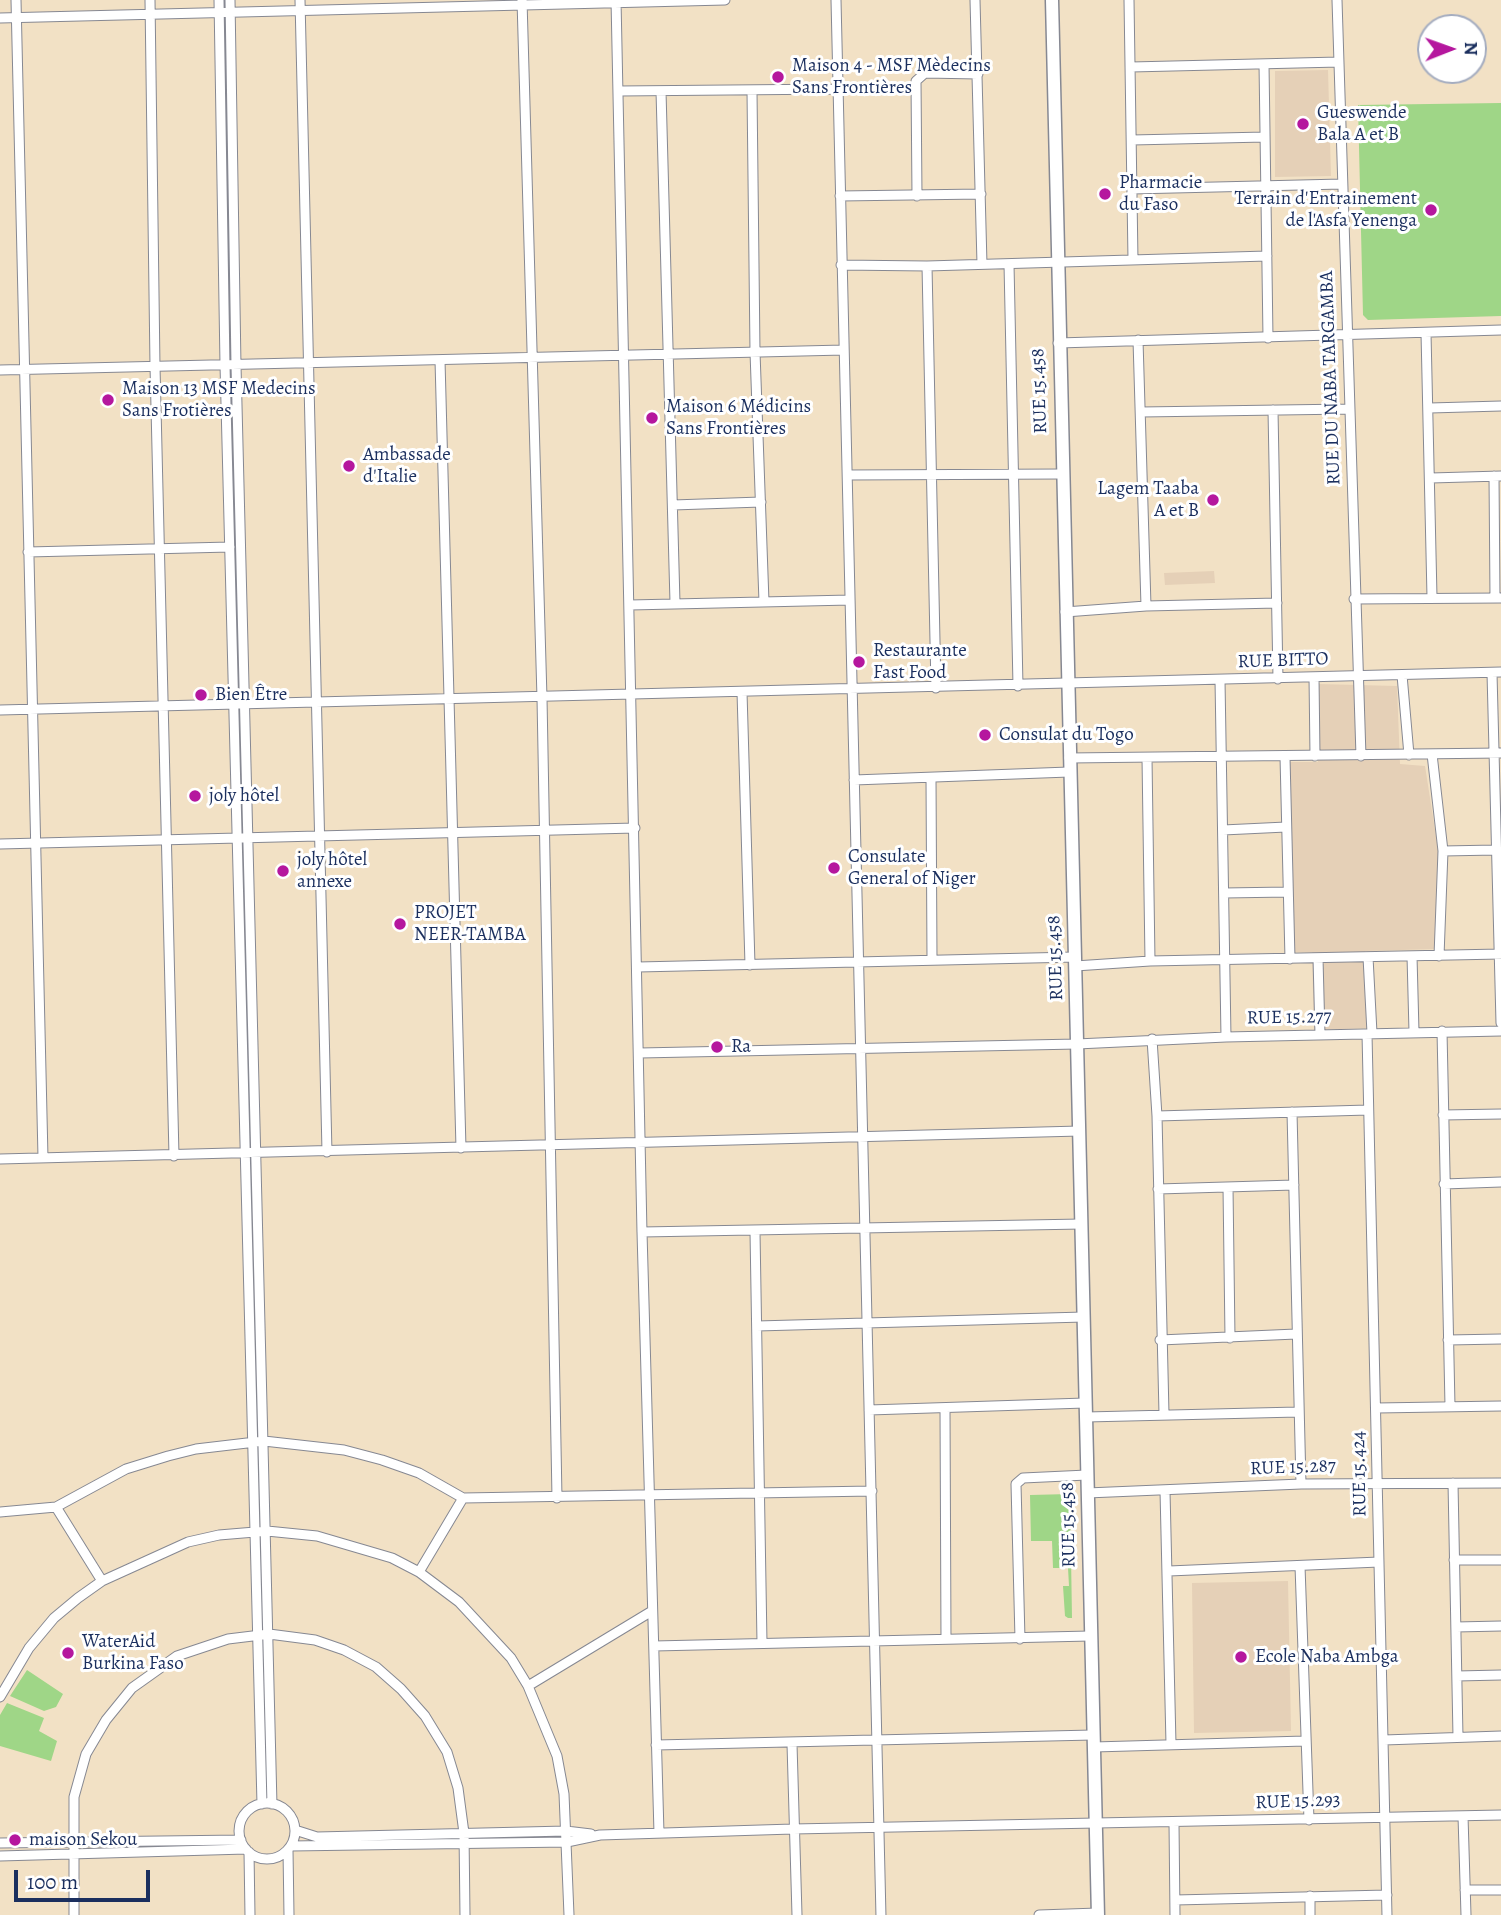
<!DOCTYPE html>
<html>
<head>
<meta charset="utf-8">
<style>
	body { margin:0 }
	#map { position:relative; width:1501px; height:1915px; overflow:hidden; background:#f2e1c5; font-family:Alegreya,serif }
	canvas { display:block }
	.north { position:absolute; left:1417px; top:14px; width:70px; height:70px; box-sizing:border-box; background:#fff; border:2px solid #a4acbf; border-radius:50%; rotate:89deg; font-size:19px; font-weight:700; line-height:28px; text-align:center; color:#1b2f5e }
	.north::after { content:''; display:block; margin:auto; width:24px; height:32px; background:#b5179e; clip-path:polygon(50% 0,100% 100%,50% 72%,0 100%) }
	.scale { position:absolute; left:14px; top:1870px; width:136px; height:32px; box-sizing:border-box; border:4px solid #1b2f5e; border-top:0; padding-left:9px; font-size:21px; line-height:24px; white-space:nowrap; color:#1b2f5e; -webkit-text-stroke:5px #fff; paint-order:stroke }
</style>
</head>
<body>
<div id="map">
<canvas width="1501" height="1915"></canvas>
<div class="north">N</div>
<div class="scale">100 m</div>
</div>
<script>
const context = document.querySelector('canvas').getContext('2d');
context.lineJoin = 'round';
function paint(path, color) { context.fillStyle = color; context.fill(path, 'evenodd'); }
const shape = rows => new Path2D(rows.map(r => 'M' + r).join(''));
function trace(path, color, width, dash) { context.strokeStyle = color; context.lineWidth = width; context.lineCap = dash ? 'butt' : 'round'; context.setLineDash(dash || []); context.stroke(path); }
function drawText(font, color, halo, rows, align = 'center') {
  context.font = font + ' Alegreya,serif'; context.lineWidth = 6; context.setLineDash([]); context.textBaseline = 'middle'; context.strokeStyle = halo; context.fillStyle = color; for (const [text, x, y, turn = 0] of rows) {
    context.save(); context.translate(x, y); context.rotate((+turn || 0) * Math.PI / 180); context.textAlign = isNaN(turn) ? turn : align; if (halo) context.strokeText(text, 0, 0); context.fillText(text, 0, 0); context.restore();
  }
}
paint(shape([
	[1328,70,1331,176,1275,177,1275,71],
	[1214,571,1215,583,1165,585,1164,573],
	[1318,684,1397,686,1400,764,1425,766,1438,849,1436,949,1365,951,1367,1028,1314,1030,1312,952,1293,952,1287,762,1318,762],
	[1288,1581,1291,1731,1194,1733,1192,1583]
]), '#e5d0b7');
paint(shape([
	[1501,103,1501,316,1368,320,1363,315,1358,105],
	[1070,1494,1072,1618,1068,1618,1065,1616,1063,1586,1069,1586,1068,1568,1053,1568,1052,1541,1031,1541,1030,1495],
	[27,1670,63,1694,56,1707,44,1711,10,1696],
	[7,1703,44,1718,39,1731,57,1741,51,1761,0,1746,0,1715]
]), '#9fd687');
const street = shape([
	[16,0,43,1157],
	[150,0,155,366,174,1156],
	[219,0,225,365,262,1804],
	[230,0,236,365,272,1804],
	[300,0,327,1152],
	[522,0,542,698,557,1498],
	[616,0,642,1232,659,1833],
	[836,0,881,1915],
	[975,0,982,264],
	[1129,0,1133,260],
	[1337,0,1361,756],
	[0,18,725,0],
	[1264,64,1268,338],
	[1131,67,1339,62],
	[619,91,839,89],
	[661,91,675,603],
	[752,91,755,352,764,602],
	[1132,140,1265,137],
	[1132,189,1342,184],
	[840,196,981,194],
	[917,196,916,81,925,73,978,74],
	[1009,264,1018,686],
	[841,265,927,266,1267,256],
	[927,266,936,688],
	[1426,333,1432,597],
	[1138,340,1146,606],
	[1058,343,1501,330],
	[440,360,461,1148],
	[0,370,844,350],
	[1430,408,1501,406],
	[1273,410,1278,679],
	[1141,412,1349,409],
	[848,475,1062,474],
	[1494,476,1495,598],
	[1431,478,1501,476],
	[673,505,761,502],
	[28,552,230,547],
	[1354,599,1501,598],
	[630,605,850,600],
	[1065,612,1146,606,1277,603],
	[1492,673,1501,1023],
	[1402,675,1409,755],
	[1314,677,1315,756],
	[1220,680,1226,1037],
	[742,692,750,965],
	[0,710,1501,672],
	[1432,754,1443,851,1439,956],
	[1285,757,1290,959],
	[1069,758,1501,753],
	[1147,758,1150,961],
	[931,778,932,960],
	[854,780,1069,772],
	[1223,830,1286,827],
	[0,844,635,828],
	[1443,851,1496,850],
	[1224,893,1288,892],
	[1412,956,1414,1032],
	[1368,957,1372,1033],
	[1318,958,1320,1035],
	[1075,966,1150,961,1501,954],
	[638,967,1075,957],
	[1442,1031,1450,1406],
	[1367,1034,1387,1915],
	[1152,1039,1157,1116,1164,1414],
	[640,1053,1077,1044,1226,1037,1501,1031],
	[1292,1112,1301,1484],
	[1443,1115,1501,1114],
	[1157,1116,1368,1110],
	[0,1159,1080,1131],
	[1444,1184,1501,1182],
	[1228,1187,1230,1338],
	[1158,1189,1294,1185],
	[642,1232,1082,1224],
	[755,1232,762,1643],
	[757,1326,1084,1317],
	[1160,1340,1296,1334],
	[1448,1340,1501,1339],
	[945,1408,946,1639],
	[1377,1408,1501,1406],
	[869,1410,1085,1403],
	[1086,1417,1298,1412],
	[1453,1483,1458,1737],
	[1165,1491,1171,1744],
	[1087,1493,1301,1484,1501,1483],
	[56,1507,126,1469,168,1456,196,1449,264,1441,344,1450,382,1460,419,1473,463,1498,872,1491],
	[0,1512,56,1507,102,1581],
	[1454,1560,1501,1560],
	[1300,1566,1309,1820],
	[1169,1571,1379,1562],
	[419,1572,463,1498],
	[1456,1627,1501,1626],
	[1020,1639,1016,1484,1023,1478,1087,1475],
	[654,1646,1090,1636],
	[1457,1676,1501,1675],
	[528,1686,652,1611],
	[0,1697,29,1648,54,1618,78,1598,102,1581,188,1542,219,1535,267,1531,317,1536,392,1558,419,1572,459,1602,511,1658,528,1686,557,1756,564,1794,569,1915],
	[1384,1740,1501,1736],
	[792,1744,797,1915],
	[656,1745,1093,1735],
	[1094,1747,1305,1741],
	'239 1831a28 28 0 1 1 56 0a28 28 0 1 1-56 0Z',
	[1463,1816,1466,1915],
	[1174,1823,1175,1915],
	[295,1830,317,1837,566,1831,591,1834],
	[0,1843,241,1840],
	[291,1846,567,1842,600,1835,793,1829,1501,1815],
	[288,1850,289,1915],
	[249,1852,250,1915],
	[0,1856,246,1849],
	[1465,1890,1501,1890],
	[1175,1900,1387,1895],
	[74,1915,74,1797,86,1754,106,1720,132,1688,177,1656,228,1639,269,1634,315,1640,344,1650,376,1667,401,1689,425,1716,447,1752,458,1788,464,1833,465,1915],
	[1039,1915,1098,1913],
	[1310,1915,1310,1896]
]);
const secondary = shape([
	[1052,0,1098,1915]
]);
trace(street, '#868892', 11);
trace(secondary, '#868892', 15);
trace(street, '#fff', 9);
trace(secondary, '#fff', 12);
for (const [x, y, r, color] of [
	[778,77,7,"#b5179e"],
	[1303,124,7,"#b5179e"],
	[1105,194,7,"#b5179e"],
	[1431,210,7,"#b5179e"],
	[108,400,7,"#b5179e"],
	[652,418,7,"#b5179e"],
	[349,466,7,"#b5179e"],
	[1213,500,7,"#b5179e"],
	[859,662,7,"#b5179e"],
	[201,695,7,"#b5179e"],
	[985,735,7,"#b5179e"],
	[195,796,7,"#b5179e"],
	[834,868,7,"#b5179e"],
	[283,871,7,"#b5179e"],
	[400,924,7,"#b5179e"],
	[717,1047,7,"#b5179e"],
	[68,1653,7,"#b5179e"],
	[1241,1657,7,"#b5179e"],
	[15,1840,7,"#b5179e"]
]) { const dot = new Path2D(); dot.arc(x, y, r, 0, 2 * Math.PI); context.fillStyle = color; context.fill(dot); trace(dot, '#fff', 2.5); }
drawText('19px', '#1b2f5e', '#fff', [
	["Maison 4 - MSF Mèdecins",792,66],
	["Sans Frontières",792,88],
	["Gueswende",1317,113],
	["Bala A et B",1317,135],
	["Pharmacie",1119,183],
	["du Faso",1119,205],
	["Terrain d'Entrainement",1417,199,"right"],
	["de l'Asfa Yenenga",1417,221,"right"],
	["Maison 13 MSF Medecins",122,389],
	["Sans Frotières",122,411],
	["Maison 6 Médicins",666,407],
	["Sans Frontières",666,429],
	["Ambassade",363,455],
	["d'Italie",363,477],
	["Lagem Taaba",1199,489,"right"],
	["A et B",1199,511,"right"],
	["Restaurante",873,651],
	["Fast Food",873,673],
	["Bien Être",215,695],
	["Consulat du Togo",999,735],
	["joly hôtel",209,796],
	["Consulate",848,857],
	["General of Niger",848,879],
	["joly hôtel",297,860],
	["annexe",297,882],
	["PROJET",414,913],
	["NEER-TAMBA",414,935],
	["Ra",731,1047],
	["WaterAid",82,1642],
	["Burkina Faso",82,1664],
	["Ecole Naba Ambga",1255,1657],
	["maison Sekou",29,1840]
], 'left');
drawText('19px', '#1b2f5e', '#fff', [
	["RUE DU NABA TARGAMBA",1331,378,-92],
	["RUE 15.458",1040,391,-92],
	["RUE BITTO",1283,661,-2],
	["RUE 15.458",1056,958,-92],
	["RUE 15.277",1289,1018,-1],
	["RUE 15.287",1293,1468,-2],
	["RUE 15.424",1360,1474,-91],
	["RUE 15.458",1069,1525,-91],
	["RUE 15.293",1298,1802,-2]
]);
</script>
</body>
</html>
